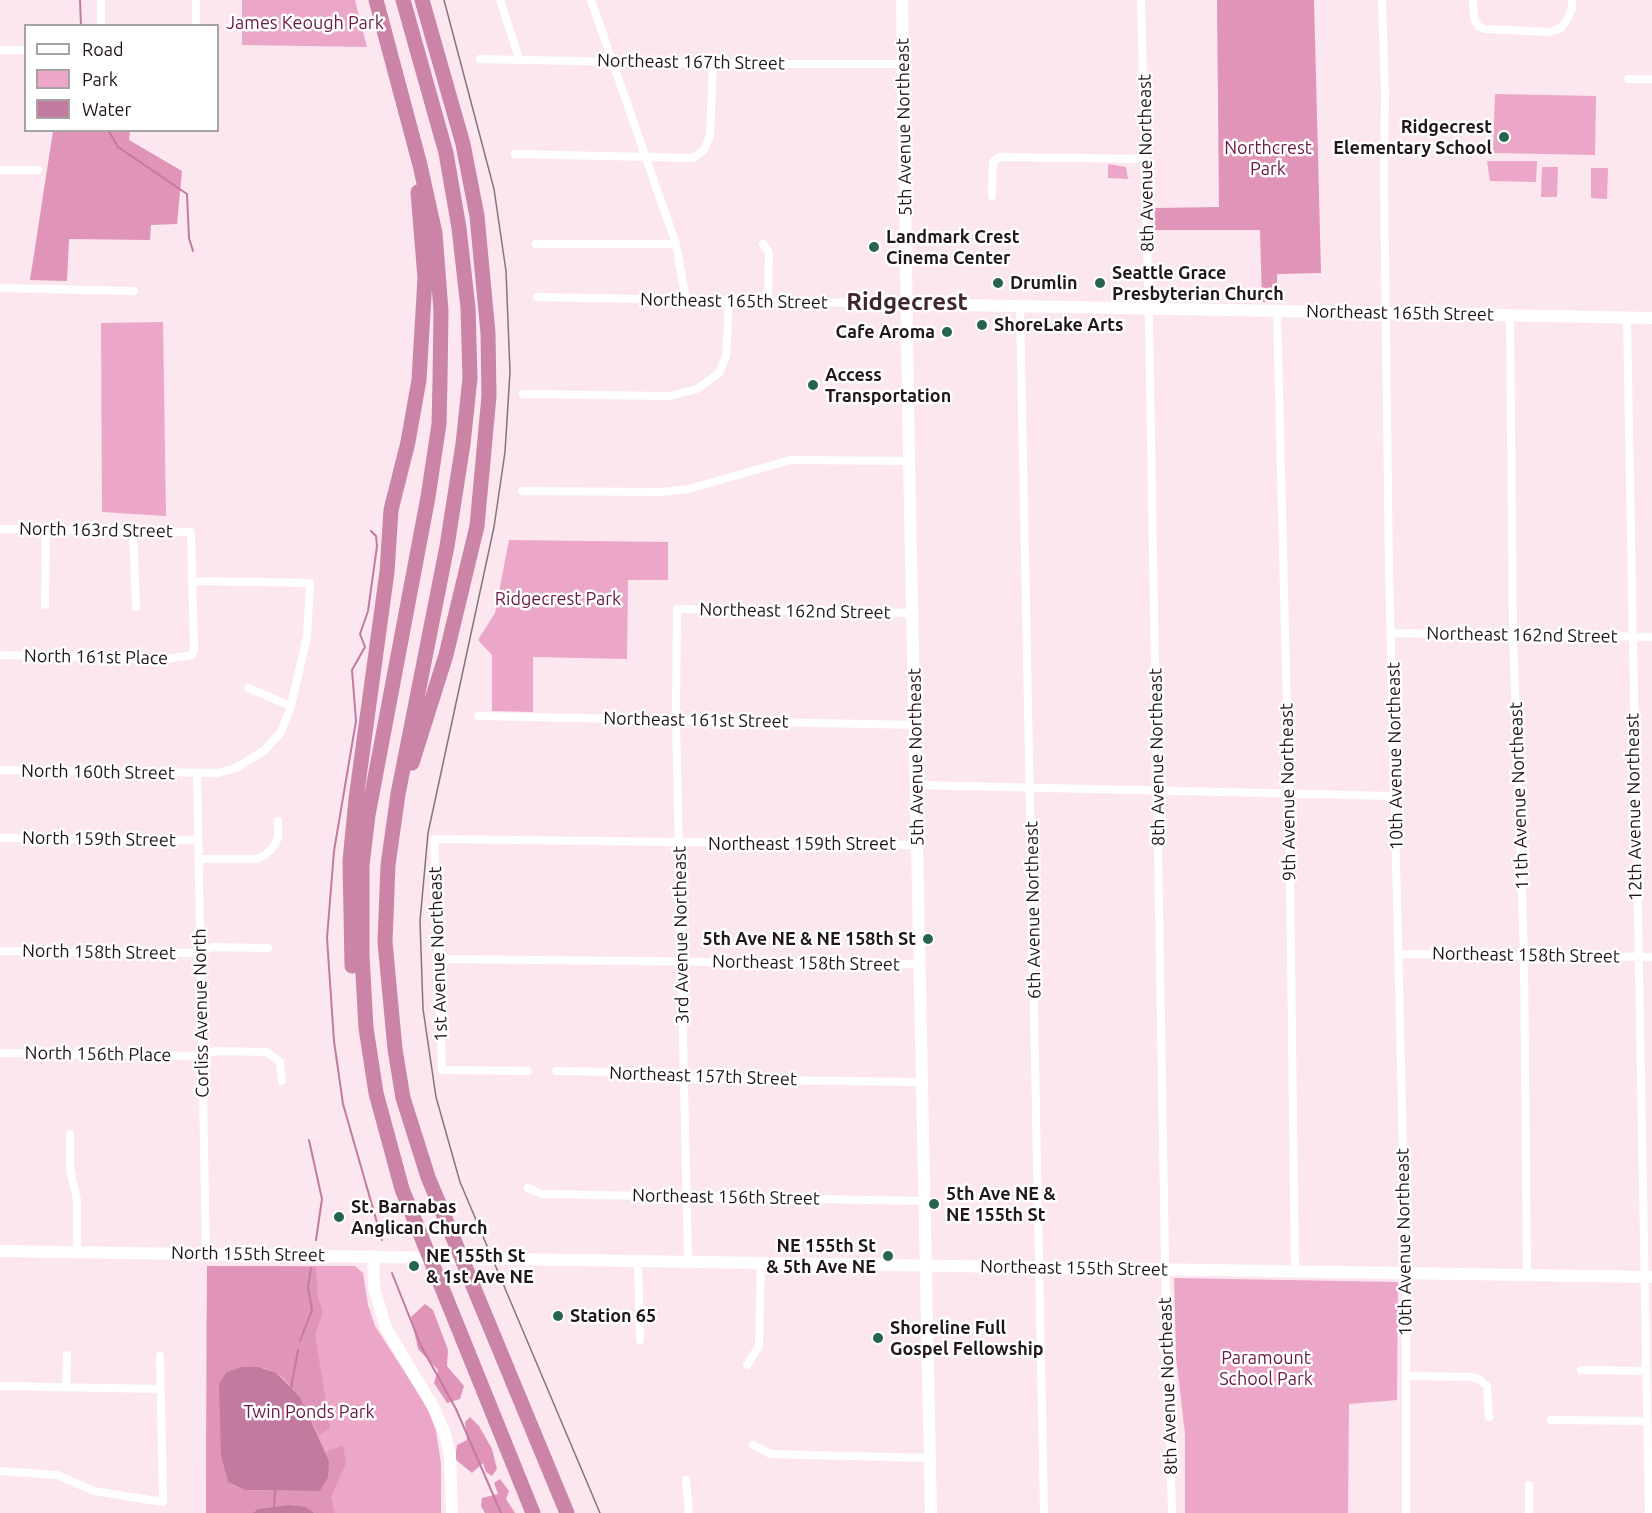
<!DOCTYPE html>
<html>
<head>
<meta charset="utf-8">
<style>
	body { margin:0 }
	#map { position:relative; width:1652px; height:1513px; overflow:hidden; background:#fce6f0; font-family:Ubuntu,sans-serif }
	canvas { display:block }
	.legend { position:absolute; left:24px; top:24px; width:195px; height:108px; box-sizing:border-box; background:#fff; border:2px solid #a7a2a4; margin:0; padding:8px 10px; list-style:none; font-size:18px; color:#22161b }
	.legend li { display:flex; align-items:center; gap:12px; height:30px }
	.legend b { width:30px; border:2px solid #a7a2a4 }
</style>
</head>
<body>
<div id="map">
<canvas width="1652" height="1513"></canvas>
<ul class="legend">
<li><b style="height:8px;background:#fff"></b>Road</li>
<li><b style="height:16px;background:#eca6c7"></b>Park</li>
<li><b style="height:16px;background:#c27a9e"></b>Water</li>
</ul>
</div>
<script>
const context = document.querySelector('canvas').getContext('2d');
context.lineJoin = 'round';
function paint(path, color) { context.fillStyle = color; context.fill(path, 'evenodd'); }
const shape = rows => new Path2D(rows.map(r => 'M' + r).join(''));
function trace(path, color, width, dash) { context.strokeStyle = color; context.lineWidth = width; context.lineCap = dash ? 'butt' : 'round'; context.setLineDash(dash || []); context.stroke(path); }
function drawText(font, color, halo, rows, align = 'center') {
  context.font = font + ' Ubuntu,sans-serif'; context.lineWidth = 5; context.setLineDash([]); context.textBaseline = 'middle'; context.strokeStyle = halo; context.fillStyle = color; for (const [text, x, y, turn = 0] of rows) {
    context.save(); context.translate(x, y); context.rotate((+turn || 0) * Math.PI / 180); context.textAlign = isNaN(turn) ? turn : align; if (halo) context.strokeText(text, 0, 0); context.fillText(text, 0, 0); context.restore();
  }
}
paint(shape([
	[242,0,355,0,367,47,242,45],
	[1495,94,1596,96,1595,155,1493,153],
	[1487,161,1537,161,1536,182,1490,181],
	[1108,164,1126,167,1128,179,1108,178],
	[1542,167,1558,167,1557,197,1541,197],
	[1591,168,1608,168,1607,199,1591,198],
	[163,322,166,516,102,512,101,323],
	[509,540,668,542,668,580,628,580,627,659,533,657,533,712,492,711,492,655,478,640,495,613],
	[207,1266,355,1266,363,1273,368,1305,375,1326,427,1407,436,1431,441,1464,441,1513,206,1513],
	[1174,1278,1398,1282,1397,1400,1349,1404,1348,1513,1185,1513,1185,1434,1176,1357]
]), '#eca6c7');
paint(shape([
	[1217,0,1314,0,1321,273,1277,274,1277,302,1262,302,1260,230,1155,230,1155,208,1219,207],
	[53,131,130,131,129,140,182,171,177,224,151,225,150,240,69,239,67,281,30,280],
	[207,1266,316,1267,318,1298,323,1312,315,1335,330,1428,319,1435,300,1397,282,1376,266,1368,242,1367,226,1478,233,1486,251,1491,320,1491,325,1483,329,1461,326,1452,343,1445,346,1463,331,1497,335,1513,314,1513,306,1507,289,1505,258,1509,253,1513,206,1513],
	[425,1304,433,1310,448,1350,447,1366,464,1386,460,1399,447,1403,434,1383,438,1370,418,1349,411,1317],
	[470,1417,479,1426,492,1449,497,1469,492,1476,486,1472,483,1463,472,1473,455,1459,457,1445,467,1440,465,1422],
	[500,1479,509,1491,506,1499,515,1513,485,1513,481,1506,482,1498,498,1494,494,1483]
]), '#df94b8');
paint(shape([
	[242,1367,258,1367,276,1373,300,1397,329,1461,328,1477,320,1491,245,1490,228,1482,221,1455,219,1384,227,1372],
	[289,1505,306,1507,314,1513,253,1513,258,1509]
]), '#c27a9e');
trace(shape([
	[80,0,81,26],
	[108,130,118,147,187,194,189,238,193,251],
	[371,531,376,536,377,546,368,611,360,634,365,647,352,670,356,721,334,851,327,938,334,1041,343,1104,382,1240],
	[309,1140,322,1199,316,1240],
	[392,1273,421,1346,456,1409,501,1513],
	[300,1341,312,1310,308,1287,311,1268],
	[291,1388,298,1350],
	[274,1507,275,1488]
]), '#c27a9e', 2);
trace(shape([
	[500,0,519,58],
	[591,0,676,244,686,300],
	[1141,0,1149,320,1165,1259,1172,1513],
	[1382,0,1385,92,1384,181,1389,567,1406,1274,1406,1513],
	[1473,0,1474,19,1479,27,1485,29,1549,32,1561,28,1566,21,1572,9,1572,0],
	[101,26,101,0],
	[196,26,196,0],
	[0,50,26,50],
	[480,59,713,64,903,64],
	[1628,79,1652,79],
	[515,154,693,158,704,150,710,136,713,64],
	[0,170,38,170],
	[992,196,993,162,999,157,1145,159],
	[536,244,676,244],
	[763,244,769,252,768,300],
	[0,288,134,291],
	[537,297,907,304],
	[1020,306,1044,1513],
	[1277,311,1289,793,1295,1272],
	[1510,315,1513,634,1524,955,1527,1276],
	[1627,318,1649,1513],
	[523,394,670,396,697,389,719,373,726,356,729,301],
	[522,491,662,492,689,489,791,460,909,461],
	[0,529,191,532,194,649,192,655,165,659,0,655],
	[133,531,136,607],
	[45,605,46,530],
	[1392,633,1652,637],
	[248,688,291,706],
	[478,716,915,725],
	[0,770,218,773,236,768,264,751,281,732,291,706,307,636,310,583,194,581],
	[197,773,206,1253],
	[917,785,1395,796],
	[0,838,198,840],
	[198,859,256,859,265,855,272,849,278,838,278,821],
	[0,951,200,953,212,947,268,948],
	[1399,954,1652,957],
	[440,959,920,964],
	[0,1053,202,1056,215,1051,267,1052,280,1062,282,1081],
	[528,1071,442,1070,434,839,918,845],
	[556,1071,671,1073,684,1079,922,1082],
	[70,1134,70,1168,77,1200,77,1251],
	[528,1188,542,1194,925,1201],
	[638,1261,640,1340],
	[688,1261,676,720,677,609,912,613],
	[747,1365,759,1346,761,1261],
	[1581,1370,1645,1371],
	[1406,1376,1472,1377,1480,1380,1487,1386,1489,1417],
	[0,1386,160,1389],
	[66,1387,67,1355],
	[1551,1420,1646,1421],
	[753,1445,770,1454,929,1458],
	[0,1471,57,1475,94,1491,163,1502,160,1356],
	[686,1480,689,1513],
	[1529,1513,1529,1485]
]), '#fff', 8);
trace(shape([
	[902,0,909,461,931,1513],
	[907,304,1652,318],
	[0,1251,1652,1277],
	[373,1256,374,1288,386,1328,432,1405,444,1430,450,1455,452,1513]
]), '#fff', 12);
trace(shape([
	[376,0,420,165,435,233,441,311,440,381,439,424,428,497,368,815,362,865,362,956,366,1028,376,1093,402,1189,533,1513],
	[403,0,446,153,459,228,468,308,470,378,463,444,447,546,398,794,388,865,385,942,395,1049,403,1098,428,1177,567,1513],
	[412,763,446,655,477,526,489,396,488,333,477,216,463,144,422,0],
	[352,966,350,861,356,799,387,572,391,510,408,442,419,380,425,278,418,192]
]), '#cb83a6', 15);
trace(shape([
	[444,0,494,189,506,271,510,372,505,452,494,527,428,833,420,921,423,1009,436,1097,460,1182,600,1513]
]), '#84747b', 1.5);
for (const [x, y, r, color] of [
	[1504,137,6,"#266450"],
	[874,247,6,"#266450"],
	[998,283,6,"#266450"],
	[1100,283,6,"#266450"],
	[982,325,6,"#266450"],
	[947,332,6,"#266450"],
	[813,385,6,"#266450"],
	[928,939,6,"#266450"],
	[934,1204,6,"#266450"],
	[339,1217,6,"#266450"],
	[888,1256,6,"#266450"],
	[414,1266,6,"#266450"],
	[558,1316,6,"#266450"],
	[878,1338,6,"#266450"]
]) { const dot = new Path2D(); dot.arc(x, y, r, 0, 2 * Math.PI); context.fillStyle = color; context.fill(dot); trace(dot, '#fff', 2); }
drawText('18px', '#6c1649', '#fff', [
	["James Keough Park",305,23],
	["Northcrest",1268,148],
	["Park",1268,169],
	["Ridgecrest Park",558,599],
	["Paramount",1266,1358],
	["School Park",1266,1379],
	["Twin Ponds Park",309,1412]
]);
drawText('18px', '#22161b', '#fff', [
	["Northeast 167th Street",691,62,1],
	["5th Avenue Northeast",904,127,-91],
	["8th Avenue Northeast",1146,163,-91],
	["Northeast 165th Street",734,301,1],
	["Northeast 165th Street",1400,313,1],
	["North 163rd Street",96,530,1],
	["Northeast 162nd Street",795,611,1],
	["Northeast 162nd Street",1522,635,1],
	["North 161st Place",96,657,1],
	["Northeast 161st Street",696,720,1],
	["10th Avenue Northeast",1395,756,-91],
	["5th Avenue Northeast",916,757,-91],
	["8th Avenue Northeast",1157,757,-91],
	["North 160th Street",98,772,1],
	["9th Avenue Northeast",1288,792,-91],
	["11th Avenue Northeast",1519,796,-92],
	["12th Avenue Northeast",1634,807,-91],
	["North 159th Street",99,839,1],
	["Northeast 159th Street",802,844],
	["6th Avenue Northeast",1033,910,-91],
	["3rd Avenue Northeast",681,935,-91],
	["North 158th Street",99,952,1],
	["1st Avenue Northeast",438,954,-92],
	["Northeast 158th Street",1526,955,1],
	["Northeast 158th Street",806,963,1],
	["Corliss Avenue North",201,1013,-91],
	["North 156th Place",98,1054,1],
	["Northeast 157th Street",703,1076,2],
	["Northeast 156th Street",726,1197,1],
	["10th Avenue Northeast",1404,1242,-91],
	["North 155th Street",248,1254,1],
	["Northeast 155th Street",1074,1268,1],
	["8th Avenue Northeast",1168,1386,-92]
]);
drawText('bold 18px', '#22161b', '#fff', [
	["Ridgecrest",1492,127,"right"],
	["Elementary School",1492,148,"right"],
	["Landmark Crest",886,237],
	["Cinema Center",886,258],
	["Seattle Grace",1112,273],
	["Presbyterian Church",1112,294],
	["Drumlin",1010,283],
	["ShoreLake Arts",994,325],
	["Cafe Aroma",935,332,"right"],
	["Access",825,375],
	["Transportation",825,396],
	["5th Ave NE & NE 158th St",916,939,"right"],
	["5th Ave NE &",946,1194],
	["NE 155th St",946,1215],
	["St. Barnabas",351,1207],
	["Anglican Church",351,1228],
	["NE 155th St",876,1246,"right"],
	["& 5th Ave NE",876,1267,"right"],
	["NE 155th St",426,1256],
	["& 1st Ave NE",426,1277],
	["Station 65",570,1316],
	["Shoreline Full",890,1328],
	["Gospel Fellowship",890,1349]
], 'left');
drawText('bold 24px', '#3f2531', '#fff', [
	["Ridgecrest",907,302]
]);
</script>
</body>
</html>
